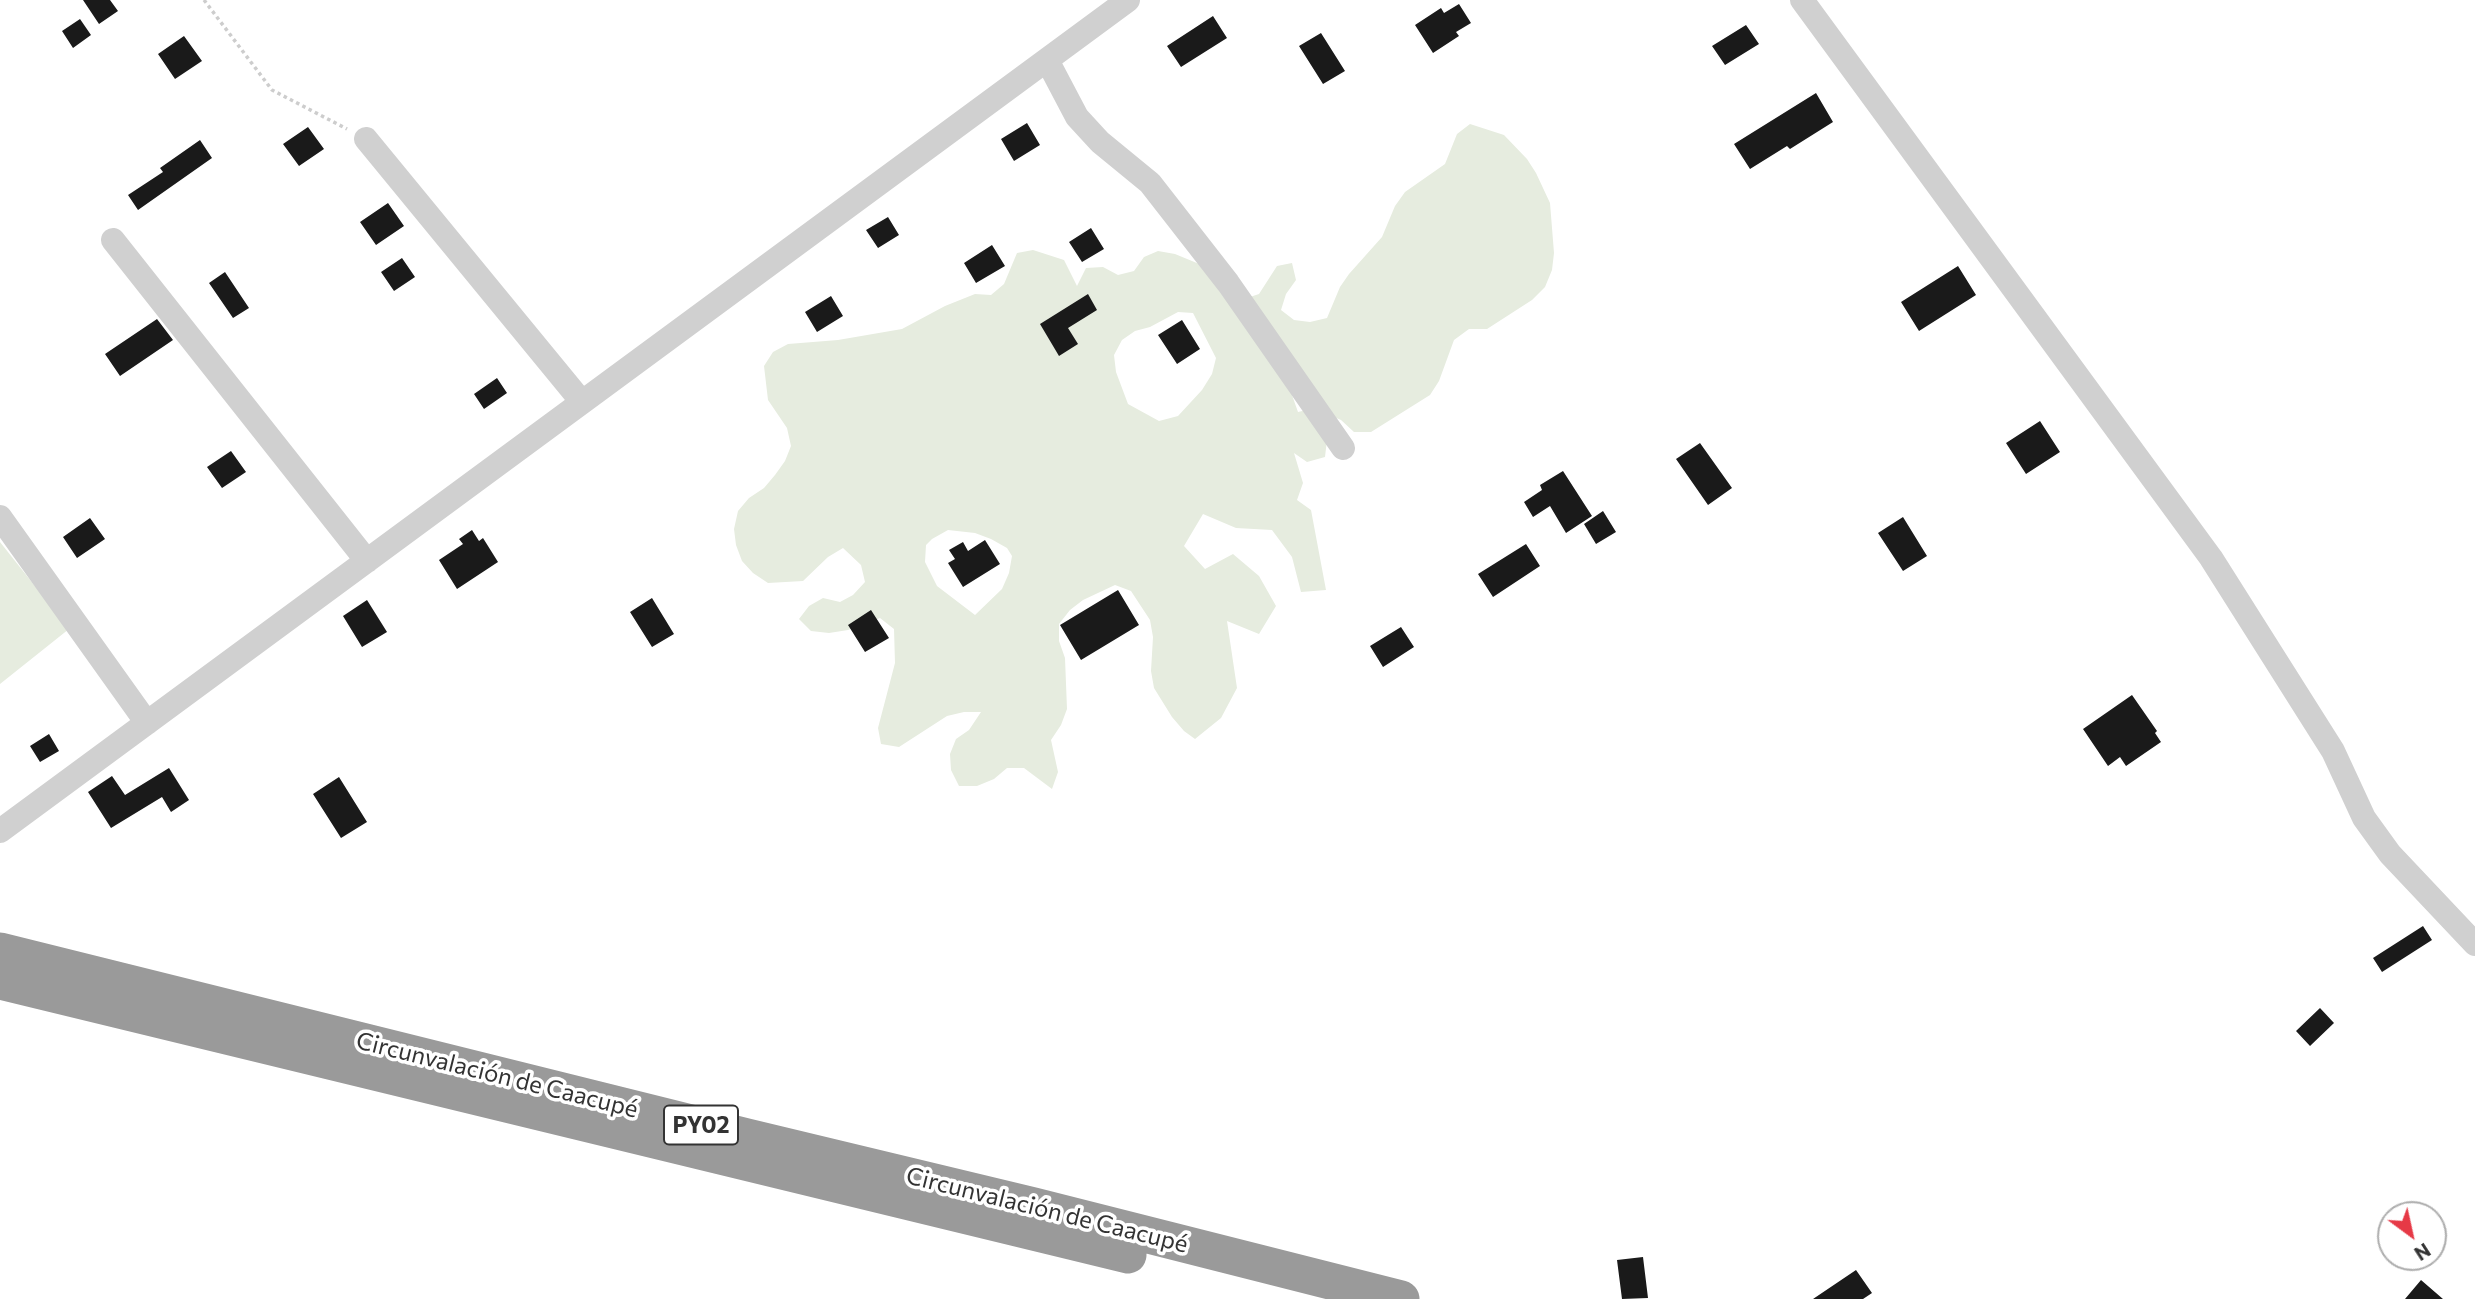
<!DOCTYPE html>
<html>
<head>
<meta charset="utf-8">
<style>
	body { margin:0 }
	#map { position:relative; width:2475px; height:1299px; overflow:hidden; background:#fff; font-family:Commissioner,sans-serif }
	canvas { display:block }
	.north { position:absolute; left:2377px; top:1201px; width:70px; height:70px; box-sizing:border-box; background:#fff; border:2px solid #adadad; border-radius:50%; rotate:147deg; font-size:19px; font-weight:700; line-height:28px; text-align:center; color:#333 }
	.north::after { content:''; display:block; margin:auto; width:24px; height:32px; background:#e63946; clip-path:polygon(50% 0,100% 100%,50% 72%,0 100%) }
</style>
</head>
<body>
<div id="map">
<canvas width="2475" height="1299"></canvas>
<div class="north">N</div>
</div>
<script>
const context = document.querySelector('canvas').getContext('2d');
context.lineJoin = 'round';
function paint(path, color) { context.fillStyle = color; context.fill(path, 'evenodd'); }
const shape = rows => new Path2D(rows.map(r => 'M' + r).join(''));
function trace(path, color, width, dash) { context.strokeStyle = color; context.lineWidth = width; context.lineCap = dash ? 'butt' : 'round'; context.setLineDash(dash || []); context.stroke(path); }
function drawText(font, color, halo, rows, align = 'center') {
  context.font = font + ' Commissioner,sans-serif'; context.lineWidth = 7; context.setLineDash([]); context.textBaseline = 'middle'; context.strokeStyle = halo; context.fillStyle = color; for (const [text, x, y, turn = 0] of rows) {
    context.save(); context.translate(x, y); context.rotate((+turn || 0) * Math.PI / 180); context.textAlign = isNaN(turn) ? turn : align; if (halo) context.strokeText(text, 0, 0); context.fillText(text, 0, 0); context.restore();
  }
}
paint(shape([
	[1470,124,1504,135,1527,159,1536,173,1550,203,1554,253,1552,270,1545,287,1532,300,1487,329,1469,329,1454,340,1439,381,1430,395,1371,432,1354,432,1341,420,1325,413,1287,381,1298,412,1315,408,1327,440,1325,457,1307,462,1294,453,1303,483,1297,500,1311,510,1326,590,1301,592,1292,557,1272,530,1236,528,1203,514,1184,546,1205,569,1233,554,1259,576,1276,606,1259,634,1227,621,1237,688,1221,718,1195,739,1184,731,1172,717,1154,688,1151,671,1153,637,1150,620,1131,591,1115,585,1083,600,1070,610,1059,624,1059,641,1065,658,1067,709,1061,725,1051,740,1058,772,1052,789,1024,768,1007,768,994,779,977,786,959,786,951,770,950,754,956,739,969,730,981,712,964,712,947,716,899,747,881,744,878,728,895,663,894,629,880,618,848,630,829,633,811,631,799,619,809,606,823,598,840,602,853,595,865,582,861,565,843,548,828,557,803,581,768,583,753,573,742,561,736,545,734,529,738,511,749,498,764,488,775,475,785,461,791,446,787,428,768,400,764,366,773,352,788,344,838,340,902,329,945,306,975,294,991,295,1004,284,1017,253,1033,250,1064,260,1077,286,1086,268,1103,267,1118,275,1134,271,1144,257,1158,251,1175,254,1221,273,1235,302,1259,294,1277,266,1292,263,1296,280,1286,294,1281,310,1294,320,1310,322,1327,318,1340,287,1349,274,1382,237,1395,206,1405,192,1445,164,1457,134],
	[1178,312,1193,313,1216,358,1212,374,1202,390,1178,416,1159,421,1128,404,1116,372,1114,355,1122,340,1135,331,1150,327],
	[948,530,975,533,991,539,1007,548,1012,556,1009,573,1002,589,975,615,937,586,925,562,926,545,932,539],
	[0,542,69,629,0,684]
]), '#e6ecdf');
paint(shape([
	[83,0,110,0,118,11,99,24],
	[1459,4,1471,23,1456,32,1459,36,1433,53,1415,25,1441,8,1444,13],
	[1213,16,1227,38,1181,67,1167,46],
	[80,19,91,35,73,48,62,31],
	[1746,25,1759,44,1725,65,1712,46],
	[1321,33,1345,71,1323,84,1299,46],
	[184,36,202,61,175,79,158,54],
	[1816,93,1833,122,1790,149,1787,146,1750,169,1734,144],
	[1027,123,1040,145,1014,161,1001,139],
	[308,127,324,149,299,166,283,144],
	[200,140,212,158,138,210,128,195,163,172,160,168],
	[388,203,404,226,376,245,360,222],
	[888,217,899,235,878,248,866,230],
	[1091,228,1104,249,1082,262,1069,242],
	[992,245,1005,266,976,283,964,263],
	[402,258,415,277,394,291,381,272],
	[1958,266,1976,295,1919,331,1901,302],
	[225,272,249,308,233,318,209,283],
	[1088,294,1097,310,1068,328,1078,344,1059,356,1040,324],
	[831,296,843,316,817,332,805,312],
	[157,319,173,340,120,376,105,354],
	[1182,320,1200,349,1177,364,1158,335],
	[497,378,507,393,484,409,474,394],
	[2040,421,2060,452,2026,474,2006,443],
	[1700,443,1732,488,1708,505,1676,459],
	[231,451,246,472,222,488,207,467],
	[1563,471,1592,516,1566,533,1550,506,1533,517,1524,502,1542,490,1540,485],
	[1603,511,1616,532,1596,544,1584,524],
	[1903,517,1927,556,1903,571,1878,533],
	[90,518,105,539,77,558,63,537],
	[472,530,479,541,483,538,498,562,457,589,439,560,463,544,459,539],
	[985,540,1000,564,963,587,948,563,955,559,949,550,963,542,968,551],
	[1526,544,1540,566,1493,597,1478,574],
	[1118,590,1139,625,1081,660,1060,625],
	[652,598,674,634,652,647,630,612],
	[367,600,387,632,362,647,343,616],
	[871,610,889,638,865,652,848,625],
	[1401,627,1414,647,1383,667,1370,646],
	[2132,695,2157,731,2155,733,2161,742,2126,766,2120,757,2108,766,2083,729],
	[49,734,59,751,40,762,30,746],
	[169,768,189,800,171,812,162,797,111,828,88,792,112,776,125,795],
	[339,777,367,822,341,838,313,794],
	[2423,926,2432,940,2382,972,2373,958],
	[2320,1008,2334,1023,2310,1046,2296,1031],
	[1643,1257,1648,1298,1622,1299,1617,1260],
	[1856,1270,1872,1293,1863,1299,1813,1299],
	[2421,1280,2443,1299,2405,1299]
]), '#1a1a1a');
trace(shape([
	[204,0,272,90,347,129]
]), '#cdcdcd', 3.5, [3.5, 3.5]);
trace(shape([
	[1802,0,2211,558,2333,751,2364,818,2390,854,2475,944],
	[1047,60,1077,117,1100,142,1150,183,1228,283,1343,448],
	[366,139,582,402],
	[113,240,367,561],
	[0,517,147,723],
	[0,831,1128,0]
]), '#d0d0d0', 24);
trace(shape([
	[0,951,747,1137,1034,1206,1401,1299],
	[0,981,1128,1255]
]), '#9a9a9a', 37);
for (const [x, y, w] of [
	[701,1125,74]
]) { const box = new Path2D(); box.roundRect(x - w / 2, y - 19.5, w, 39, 5); context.fillStyle = '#fff'; context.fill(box); trace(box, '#333', 2); }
drawText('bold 23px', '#333', null, [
	["PY02",701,1125]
]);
drawText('24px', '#333', '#fff', [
	["Circunvalación de Caacupé",497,1075,14],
	["Circunvalación de Caacupé",1047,1210,14]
]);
</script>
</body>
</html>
